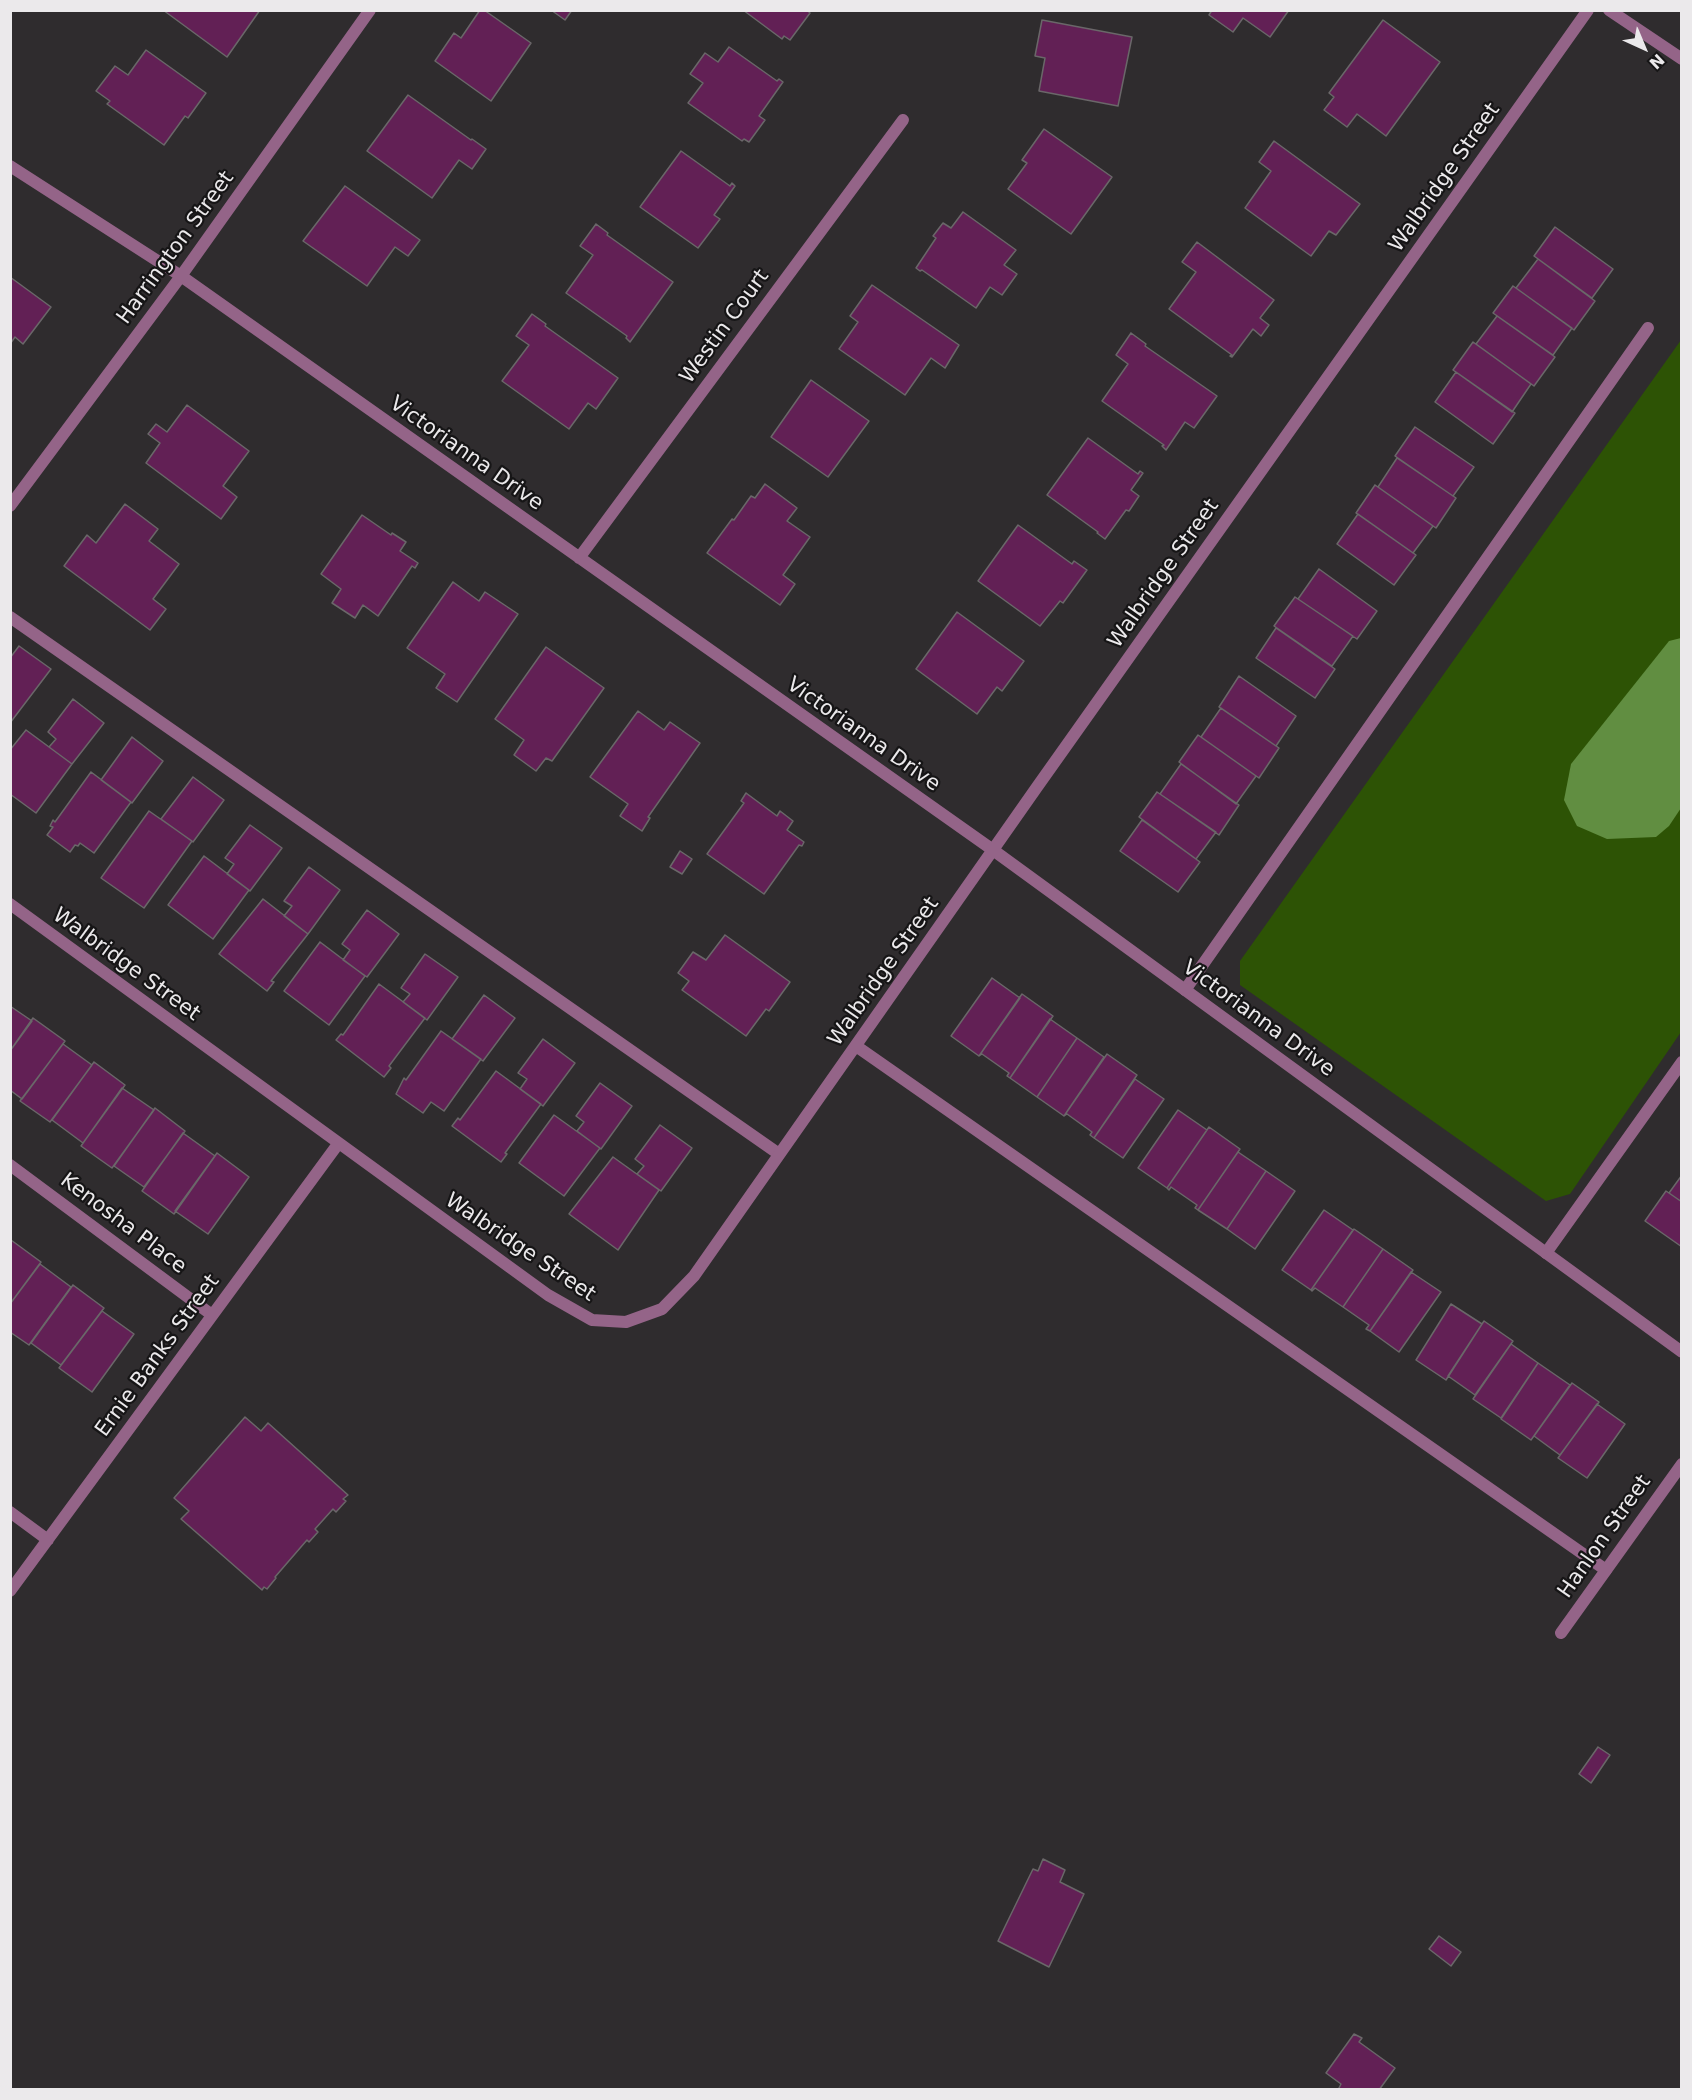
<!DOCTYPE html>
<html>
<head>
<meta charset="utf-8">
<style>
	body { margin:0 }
	#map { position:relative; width:1692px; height:2100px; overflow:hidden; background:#2f2c2e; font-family:"DejaVu Sans",sans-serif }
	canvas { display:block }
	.frame { position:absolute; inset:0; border:12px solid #ebe9eb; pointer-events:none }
	.north { position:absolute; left:1614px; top:18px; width:60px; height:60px; -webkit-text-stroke:4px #161516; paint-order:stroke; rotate:136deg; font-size:16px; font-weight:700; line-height:24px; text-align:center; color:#ebe9eb }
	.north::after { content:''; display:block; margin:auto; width:21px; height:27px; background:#ebe9eb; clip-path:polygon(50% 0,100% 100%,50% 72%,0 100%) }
</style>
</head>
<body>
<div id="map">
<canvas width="1692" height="2100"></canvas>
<div class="frame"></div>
<div class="north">N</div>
</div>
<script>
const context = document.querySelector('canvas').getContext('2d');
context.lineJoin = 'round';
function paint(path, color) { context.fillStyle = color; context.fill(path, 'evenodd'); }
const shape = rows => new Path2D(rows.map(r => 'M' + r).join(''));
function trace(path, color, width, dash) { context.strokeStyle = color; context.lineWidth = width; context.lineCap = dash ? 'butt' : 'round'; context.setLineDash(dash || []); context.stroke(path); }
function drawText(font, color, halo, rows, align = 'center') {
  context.font = font + ' "DejaVu Sans",sans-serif'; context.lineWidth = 4.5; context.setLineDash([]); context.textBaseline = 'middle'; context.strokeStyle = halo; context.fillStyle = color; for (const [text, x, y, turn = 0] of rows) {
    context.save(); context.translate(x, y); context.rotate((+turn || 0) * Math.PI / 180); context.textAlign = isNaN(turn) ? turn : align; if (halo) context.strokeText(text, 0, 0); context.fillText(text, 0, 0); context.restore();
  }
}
paint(shape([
	[1681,340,1681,1032,1570,1194,1546,1201,1240,985,1240,961]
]), '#2d5305');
paint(shape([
	[1681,638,1681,808,1669,826,1656,837,1607,839,1577,826,1564,800,1571,764,1669,641]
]), '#618e41');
const building = shape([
	[163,10,260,10,227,57,163,10],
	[480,10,484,10,531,43,491,101,435,61,454,33,461,38,480,10],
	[551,10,572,10,565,20,551,10],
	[743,10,807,10,810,13,790,40,784,36,782,39,743,10],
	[1212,10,1289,10,1270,37,1243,18,1233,32,1209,15,1212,10],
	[1042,20,1132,37,1118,106,1039,91,1045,58,1035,56,1042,20],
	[1383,20,1440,62,1386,136,1357,114,1347,127,1324,110,1334,97,1329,93,1383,20],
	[729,47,777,81,779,79,783,82,759,116,765,120,749,142,744,139,742,141,688,103,703,83,690,74,705,53,718,62,729,47],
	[146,50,206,93,188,118,185,116,164,145,107,104,110,101,96,91,115,66,128,75,146,50],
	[408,95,471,140,472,139,486,149,472,169,459,160,432,198,367,151,408,95],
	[1044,129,1112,177,1071,234,1008,189,1027,163,1022,160,1044,129],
	[1274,141,1360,204,1336,235,1329,231,1311,256,1245,208,1271,171,1259,162,1274,141],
	[681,151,730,186,732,183,735,186,714,215,720,219,698,248,640,207,681,151],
	[345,186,420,240,408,256,395,247,367,286,303,241,345,186],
	[963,212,1016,250,1004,265,1017,274,1002,295,990,287,976,308,922,270,920,271,916,268,936,238,933,236,943,223,951,228,963,212],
	[596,224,608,233,607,235,673,282,630,342,626,338,627,336,566,293,593,255,580,246,596,224],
	[1555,227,1613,269,1592,298,1534,256,1555,227],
	[1197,242,1274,300,1260,318,1269,325,1261,336,1253,329,1232,357,1230,356,1232,355,1169,309,1196,272,1182,262,1197,242],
	[1538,259,1595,301,1574,330,1516,288,1538,259],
	[10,277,51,307,23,344,15,337,10,344,10,277],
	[872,285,959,345,945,368,931,358,905,395,839,349,858,322,850,316,872,285],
	[1513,286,1572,328,1553,355,1493,313,1513,286],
	[532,314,546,324,545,326,618,378,596,409,588,403,569,429,502,381,529,345,516,336,532,314],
	[1497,316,1555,357,1534,386,1476,344,1497,316],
	[1131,333,1146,344,1145,346,1217,396,1194,428,1185,422,1166,450,1162,446,1164,445,1102,401,1128,364,1116,355,1131,333],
	[1473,342,1531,384,1512,412,1453,370,1473,342],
	[1456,372,1515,413,1493,444,1435,402,1456,372],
	[811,380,869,421,828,477,771,437,811,380],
	[187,405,249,451,223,486,237,497,221,519,146,463,160,443,148,434,156,424,167,432,187,405],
	[1415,427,1474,467,1453,496,1395,456,1415,427],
	[1088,438,1138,474,1140,471,1143,473,1131,490,1139,496,1129,511,1126,510,1105,539,1097,533,1098,532,1047,495,1088,438],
	[1397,458,1456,498,1436,528,1378,487,1397,458],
	[765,484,797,508,787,521,810,537,783,575,795,584,780,605,707,553,732,519,734,520,751,496,755,498,765,484],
	[1375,485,1433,526,1413,553,1356,513,1375,485],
	[125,504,158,529,149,541,179,564,153,599,166,609,150,630,64,566,87,535,96,543,125,504],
	[1358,514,1416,555,1394,585,1337,544,1358,514],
	[362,515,391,535,392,533,406,542,400,551,418,563,415,568,412,566,378,616,363,605,355,618,332,603,341,589,321,574,362,515],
	[1018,525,1072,564,1074,561,1087,570,1063,603,1060,601,1040,626,978,581,1018,525],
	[1319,569,1377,611,1357,639,1298,599,1319,569],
	[453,582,479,601,485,592,518,614,457,702,436,688,445,674,407,648,453,582],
	[1295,597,1353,636,1332,666,1274,626,1295,597],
	[957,612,1024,661,1002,691,997,687,977,714,916,669,957,612],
	[1276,628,1335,669,1315,698,1256,658,1276,628],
	[19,646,51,669,10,723,10,658,19,646],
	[546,647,604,688,552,761,546,758,536,771,514,755,524,740,495,719,546,647],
	[1239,676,1296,716,1276,746,1219,707,1239,676],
	[73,699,104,723,72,764,49,747,56,739,48,732,73,699],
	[1221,708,1279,748,1259,778,1201,737,1221,708],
	[638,711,664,730,670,722,700,743,648,817,650,818,642,831,620,816,628,804,590,777,638,711],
	[26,730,72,764,36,813,10,794,10,750,26,730],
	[1198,735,1256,776,1236,804,1179,762,1198,735],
	[132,737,163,761,132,803,101,780,132,737],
	[1181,764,1239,805,1219,835,1160,794,1181,764],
	[91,772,131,802,94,853,80,843,78,846,75,845,70,852,47,835,53,827,50,826,53,820,55,822,91,772],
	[193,777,224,800,193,842,161,819,193,777],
	[1157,792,1216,832,1196,859,1139,817,1157,792],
	[746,793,777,816,780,811,793,821,787,830,804,842,802,846,799,845,764,894,707,854,744,803,741,801,746,793],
	[149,811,192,841,144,908,101,878,149,811],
	[1142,820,1200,862,1178,892,1120,851,1142,820],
	[250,825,282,848,250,891,227,874,234,864,225,858,250,825],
	[680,851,692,859,682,874,670,867,680,851],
	[204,856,249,890,213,939,168,905,204,856],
	[309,867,340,890,308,934,284,916,292,906,284,901,309,867],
	[263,899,308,934,271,981,274,982,267,991,219,954,263,899],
	[367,910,399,934,367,977,343,960,350,950,342,944,367,910],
	[725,935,790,982,769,1011,766,1009,746,1036,682,990,689,981,678,973,693,952,706,960,725,935],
	[320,942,365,976,329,1025,284,991,320,942],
	[425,954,458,977,427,1020,403,1002,410,994,401,988,425,954],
	[992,978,1020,998,979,1056,951,1036,992,978],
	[379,984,425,1018,389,1066,391,1068,384,1077,336,1040,341,1034,343,1035,379,984],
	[1022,994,1053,1016,1010,1078,1007,1076,1009,1073,982,1054,979,1056,1022,994],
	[484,995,515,1018,483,1061,452,1039,484,995],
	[10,1006,32,1021,10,1051,10,1006],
	[33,1018,65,1041,22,1099,10,1090,10,1051,33,1018],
	[1050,1019,1077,1038,1037,1097,1010,1078,1050,1019],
	[441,1031,481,1059,444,1111,431,1102,423,1113,396,1094,404,1078,406,1080,441,1031],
	[1077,1038,1104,1057,1064,1116,1037,1097,1077,1038],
	[543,1039,575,1063,543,1106,520,1089,527,1079,518,1073,543,1039],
	[63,1044,92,1065,50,1122,20,1101,63,1044],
	[1107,1054,1137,1075,1094,1138,1090,1135,1092,1132,1067,1114,1064,1116,1107,1054],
	[94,1062,125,1085,83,1143,52,1120,94,1062],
	[496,1071,541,1104,505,1153,507,1154,501,1162,452,1126,458,1118,460,1120,496,1071],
	[1135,1079,1164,1099,1123,1158,1094,1138,1135,1079],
	[600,1083,632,1106,601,1149,577,1131,584,1122,576,1116,600,1083],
	[122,1088,154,1110,112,1168,81,1146,122,1088],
	[155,1108,185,1131,144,1187,114,1166,155,1108],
	[1178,1110,1207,1130,1167,1188,1138,1168,1178,1110],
	[554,1115,600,1148,564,1196,519,1163,554,1115],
	[660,1125,692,1148,661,1191,637,1174,644,1166,635,1159,660,1125],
	[1209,1127,1240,1149,1198,1210,1195,1208,1197,1205,1171,1187,1169,1190,1167,1188,1209,1127],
	[183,1133,215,1156,174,1214,142,1191,183,1133],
	[1238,1152,1266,1171,1227,1229,1198,1210,1238,1152],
	[217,1153,249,1177,208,1234,175,1211,217,1153],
	[613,1157,659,1190,618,1250,569,1214,613,1157],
	[1266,1171,1295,1191,1255,1249,1227,1229,1266,1171],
	[1682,1175,1682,1202,1669,1193,1682,1175],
	[1666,1191,1682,1202,1682,1247,1645,1221,1666,1191],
	[1324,1210,1353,1230,1311,1290,1282,1270,1324,1210],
	[1354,1229,1383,1249,1343,1307,1315,1288,1312,1291,1311,1290,1354,1229],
	[11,1240,41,1262,10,1304,10,1241,11,1240],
	[1383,1249,1413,1270,1370,1331,1366,1329,1369,1325,1343,1307,1383,1249],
	[40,1264,71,1287,29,1345,10,1332,10,1304,40,1264],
	[1411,1272,1441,1292,1399,1352,1370,1331,1411,1272],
	[73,1285,104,1308,61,1365,31,1343,73,1285],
	[1451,1304,1482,1324,1446,1380,1416,1360,1451,1304],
	[102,1311,134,1334,92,1392,59,1368,102,1311],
	[1484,1321,1513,1341,1475,1395,1448,1376,1484,1321],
	[1511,1344,1538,1363,1501,1418,1473,1399,1511,1344],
	[1538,1363,1570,1385,1531,1440,1501,1419,1538,1363],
	[1572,1383,1599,1402,1560,1455,1534,1436,1572,1383],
	[1597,1404,1625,1424,1587,1478,1558,1458,1597,1404],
	[245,1417,261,1431,268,1423,348,1495,343,1499,346,1501,336,1512,333,1509,315,1529,318,1532,309,1542,307,1540,275,1577,276,1578,267,1589,264,1587,262,1590,181,1519,189,1511,174,1498,245,1417],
	[1598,1747,1610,1755,1591,1783,1579,1774,1598,1747],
	[1043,1859,1065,1870,1060,1882,1084,1894,1049,1967,998,1941,1033,1869,1038,1871,1043,1859],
	[1439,1936,1461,1952,1451,1966,1429,1949,1439,1936],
	[1354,2034,1362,2038,1359,2042,1395,2068,1379,2090,1338,2090,1341,2084,1326,2073,1354,2034]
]);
paint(building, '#622055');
trace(building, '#6a6769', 1.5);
trace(shape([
	[10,617,779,1154],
	[1185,990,1648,328],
	[856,1046,1606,1570],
	[10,1165,212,1315],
	[1546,1253,1682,1062]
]), '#946488', 12);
trace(shape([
	[10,166,181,276,993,850,1682,1352],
	[10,506,181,276,370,10],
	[579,558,903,120],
	[10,904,548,1295,592,1320,626,1322,662,1309,694,1276,1037,787,1588,10],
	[10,1512,48,1540],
	[10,1591,338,1144],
	[1561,1633,1682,1464]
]), '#946488', 12);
trace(shape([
	[1609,10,1682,59]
]), '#946488', 12);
drawText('21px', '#ebe9eb', '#161516', [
	["Walbridge Street",1445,178,-55],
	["Harrington Street",176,248,-54],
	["Westin Court",725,327,-54],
	["Victorianna Drive",466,454,35],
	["Walbridge Street",1164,574,-55],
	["Victorianna Drive",863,735,35],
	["Walbridge Street",126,965,36],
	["Walbridge Street",884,972,-55],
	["Victorianna Drive",1258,1019,36],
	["Kenosha Place",123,1224,37],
	["Walbridge Street",520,1248,34],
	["Ernie Banks Street",158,1356,-54],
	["Hanlon Street",1605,1537,-55]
]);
</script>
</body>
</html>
